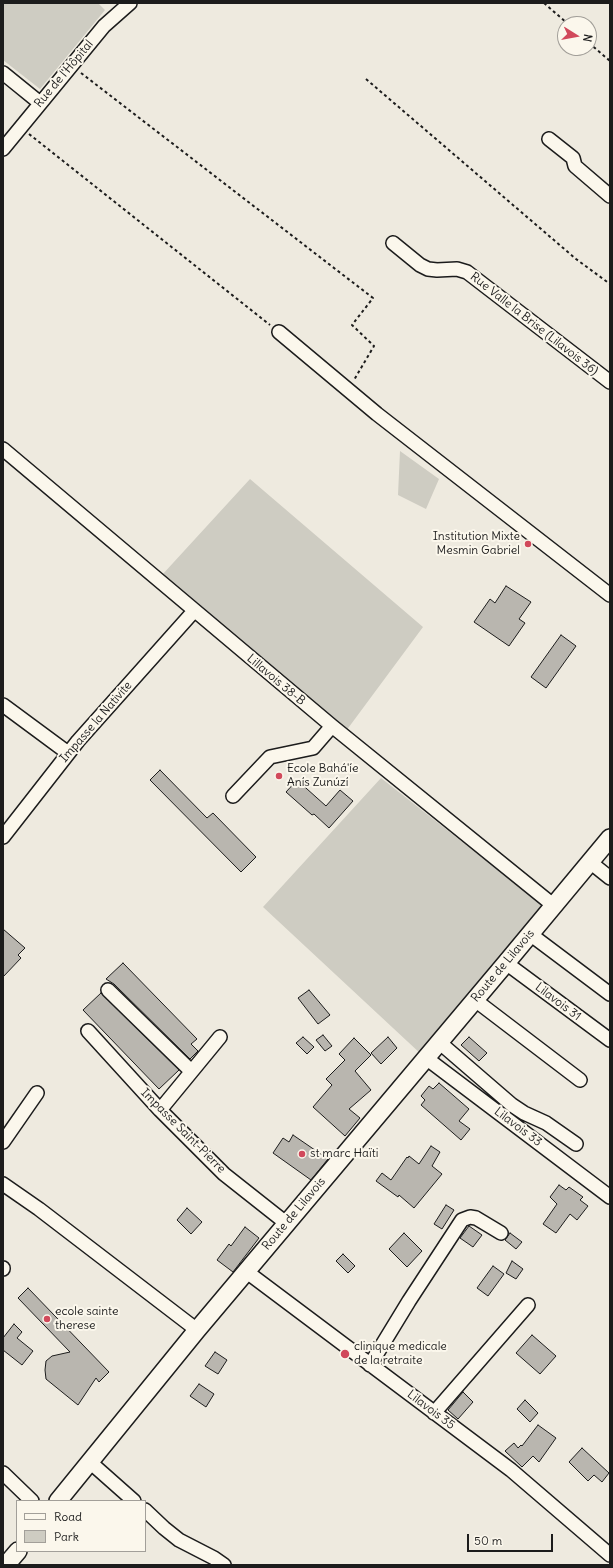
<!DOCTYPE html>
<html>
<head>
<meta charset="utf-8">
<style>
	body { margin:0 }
	#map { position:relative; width:613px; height:1568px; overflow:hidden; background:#eeeadf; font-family:Delius,sans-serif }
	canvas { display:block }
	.frame { position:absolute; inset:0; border:4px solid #1c1c1c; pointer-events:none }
	.legend { position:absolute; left:16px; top:1500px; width:130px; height:52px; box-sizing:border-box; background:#fbf7ec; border:1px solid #a29f99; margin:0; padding:5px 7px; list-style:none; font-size:12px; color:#1c1c1c }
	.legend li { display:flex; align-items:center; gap:8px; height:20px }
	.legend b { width:20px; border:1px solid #a29f99 }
	.north { position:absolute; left:557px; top:16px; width:40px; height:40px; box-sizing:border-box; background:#fbf7ec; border:1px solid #a29f99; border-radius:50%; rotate:101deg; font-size:11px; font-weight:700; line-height:16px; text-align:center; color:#1c1c1c }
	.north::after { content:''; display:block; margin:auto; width:14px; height:18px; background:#d1495b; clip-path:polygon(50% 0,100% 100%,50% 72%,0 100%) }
	.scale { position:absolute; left:467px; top:1534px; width:86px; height:18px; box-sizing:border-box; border:2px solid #1c1c1c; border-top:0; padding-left:5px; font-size:12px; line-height:14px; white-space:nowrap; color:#1c1c1c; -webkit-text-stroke:3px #fbf7ec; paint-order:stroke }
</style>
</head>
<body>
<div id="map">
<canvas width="613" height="1568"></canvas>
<div class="frame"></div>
<ul class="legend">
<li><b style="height:5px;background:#fbf7ec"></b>Road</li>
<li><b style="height:11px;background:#ceccc2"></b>Park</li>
</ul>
<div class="north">N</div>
<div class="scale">50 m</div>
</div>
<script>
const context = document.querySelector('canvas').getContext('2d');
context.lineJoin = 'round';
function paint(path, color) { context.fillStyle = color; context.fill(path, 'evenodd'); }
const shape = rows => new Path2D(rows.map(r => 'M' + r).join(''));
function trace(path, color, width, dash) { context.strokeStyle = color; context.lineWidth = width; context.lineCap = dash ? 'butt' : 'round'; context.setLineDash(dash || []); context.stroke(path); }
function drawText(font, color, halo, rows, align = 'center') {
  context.font = font + ' Delius,sans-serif'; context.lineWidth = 4; context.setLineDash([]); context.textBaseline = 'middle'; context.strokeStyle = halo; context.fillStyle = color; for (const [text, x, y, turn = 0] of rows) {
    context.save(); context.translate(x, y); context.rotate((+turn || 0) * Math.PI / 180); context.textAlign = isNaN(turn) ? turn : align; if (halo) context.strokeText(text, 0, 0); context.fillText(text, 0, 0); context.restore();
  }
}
paint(shape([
	[3,3,98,3,105,10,40,89,3,60],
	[400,451,439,479,426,509,398,495],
	[250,479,423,627,346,731,162,575],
	[381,778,545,907,422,1055,263,907]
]), '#ceccc2');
const building = shape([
	[506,586,531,602,519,619,525,623,509,646,474,622,490,599,495,603,506,586],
	[561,635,576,646,546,688,531,677,561,635],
	[160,770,207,818,213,813,256,857,241,872,150,780,160,770],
	[297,780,326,806,340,790,353,801,329,828,314,814,312,815,286,792,297,780],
	[3,929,25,948,18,955,21,958,3,977,3,929],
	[123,963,197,1039,191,1044,198,1051,190,1059,114,984,106,979,123,963],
	[309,990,330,1015,318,1024,298,998,309,990],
	[101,993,179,1070,159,1089,83,1010,101,993],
	[323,1035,332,1046,325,1051,316,1040,323,1035],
	[303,1037,314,1047,307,1054,296,1043,303,1037],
	[388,1037,397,1048,381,1064,371,1053,388,1037],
	[469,1037,487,1053,479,1061,461,1045,469,1037],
	[354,1038,371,1055,355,1071,371,1090,349,1109,360,1118,345,1136,313,1107,332,1085,326,1079,345,1060,339,1054,354,1038],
	[439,1083,469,1109,459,1121,470,1129,461,1140,421,1105,425,1100,421,1096,429,1086,433,1089,439,1083],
	[293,1135,328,1159,311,1180,273,1153,283,1138,289,1142,293,1135],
	[431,1146,440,1152,432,1166,442,1174,414,1208,399,1195,398,1197,376,1181,382,1173,391,1180,407,1157,408,1158,409,1156,419,1164,431,1146],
	[559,1185,566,1190,569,1187,583,1197,580,1200,588,1206,577,1220,570,1214,556,1233,543,1224,557,1204,550,1197,559,1185],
	[446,1205,454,1210,442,1229,434,1224,446,1205],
	[187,1208,202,1222,191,1234,177,1220,187,1208],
	[469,1226,482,1235,473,1247,460,1238,469,1226],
	[245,1227,259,1238,233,1272,217,1260,229,1244,231,1246,245,1227],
	[404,1233,422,1251,407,1267,389,1249,404,1233],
	[510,1233,522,1242,516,1249,505,1240,510,1233],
	[343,1254,355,1266,348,1273,336,1261,343,1254],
	[512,1261,523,1269,516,1279,506,1273,512,1261],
	[493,1266,504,1274,488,1296,477,1288,493,1266],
	[28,1288,109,1372,99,1382,96,1378,78,1405,46,1379,45,1370,46,1361,52,1356,70,1352,18,1298,28,1288],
	[14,1324,22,1332,17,1338,33,1351,22,1365,3,1350,3,1338,14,1324],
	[532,1335,556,1356,540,1374,516,1353,532,1335],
	[215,1352,227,1360,218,1374,205,1366,215,1352],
	[199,1384,214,1394,206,1407,190,1396,199,1384],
	[463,1392,473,1402,458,1419,448,1410,463,1392],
	[525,1400,538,1413,530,1422,517,1409,525,1400],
	[538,1425,556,1438,539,1462,533,1456,522,1467,505,1451,514,1443,518,1448,521,1445,522,1446,538,1425],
	[582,1448,609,1473,602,1482,594,1475,588,1481,569,1462,582,1448]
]);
paint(building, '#b9b6af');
trace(building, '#1c1c1c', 1);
const minor = shape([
	[3,73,40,103],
	[549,139,573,158,575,166,610,196],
	[3,149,104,26,130,3],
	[393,243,420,265,428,269,437,270,457,269,467,272,610,382],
	[279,332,377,414,610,595],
	[3,449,332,726,553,905],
	[3,705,68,753],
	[233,796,270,757,313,748,332,726],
	[3,837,78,741,194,611],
	[590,862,610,878],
	[530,934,610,994],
	[506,963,610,1040],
	[108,990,191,1071],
	[475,1000,580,1080],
	[88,1031,160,1110,224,1174,286,1223],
	[439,1042,512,1105,524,1113,546,1123,576,1144],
	[426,1058,610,1197],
	[160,1110,220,1037],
	[3,1142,37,1093],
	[3,1184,39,1209,197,1330],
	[3,1268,3,1269],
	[247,1272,511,1470,610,1555],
	[370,1365,409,1301,462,1220,470,1217,476,1218,501,1233],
	[434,1413,528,1305],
	[90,1462,134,1501],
	[3,1473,32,1501],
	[145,1510,164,1528,179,1540,214,1558,224,1565]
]);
const major = shape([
	[58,1501,197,1330,506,963,610,838],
	[6,1565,18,1551]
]);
trace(minor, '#1c1c1c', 16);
trace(major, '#1c1c1c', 20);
trace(shape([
	[544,3,568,24],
	[589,43,610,61],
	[81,73,373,298,352,325,374,346,354,380],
	[366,79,576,259,610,284],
	[29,134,270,325]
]), '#1c1c1c', 2, [3, 3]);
trace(minor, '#fbf7ec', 13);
trace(major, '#fbf7ec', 17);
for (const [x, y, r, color] of [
	[528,544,4,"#d1495b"],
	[279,776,4,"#d1495b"],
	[302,1154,4,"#d1495b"],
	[47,1319,4,"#d1495b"],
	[345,1354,5,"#d1495b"]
]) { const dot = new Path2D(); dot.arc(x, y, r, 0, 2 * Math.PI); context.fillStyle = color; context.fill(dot); trace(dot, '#fbf7ec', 1.5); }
drawText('12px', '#1c1c1c', '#fbf7ec', [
	["Rue de l'Hôpital",64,74,-50],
	["Rue Valle la Brise (Lilavois 36)",534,324,38],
	["Lillavois 38-B",276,680,40],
	["Impasse la Nativite",96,722,-49],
	["Route de Lilavois",503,966,-50],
	["Lilavois 31",558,1002,37],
	["Lilavois 33",518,1127,37],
	["Impasse Saint-Pierre",183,1131,45],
	["Route de Lilavois",294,1214,-50],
	["Lilavois 35",431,1410,37]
]);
drawText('12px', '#1c1c1c', '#fbf7ec', [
	["Institution Mixte",520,537,"right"],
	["Mesmin Gabriel",520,551,"right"],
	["Ecole Bahá'íe",287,769],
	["Anís Zunúzí",287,783],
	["st marc Haïti",310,1154],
	["ecole sainte",55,1312],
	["therese",55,1326],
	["clinique medicale",354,1347],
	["de la retraite",354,1361]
], 'left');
</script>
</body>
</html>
